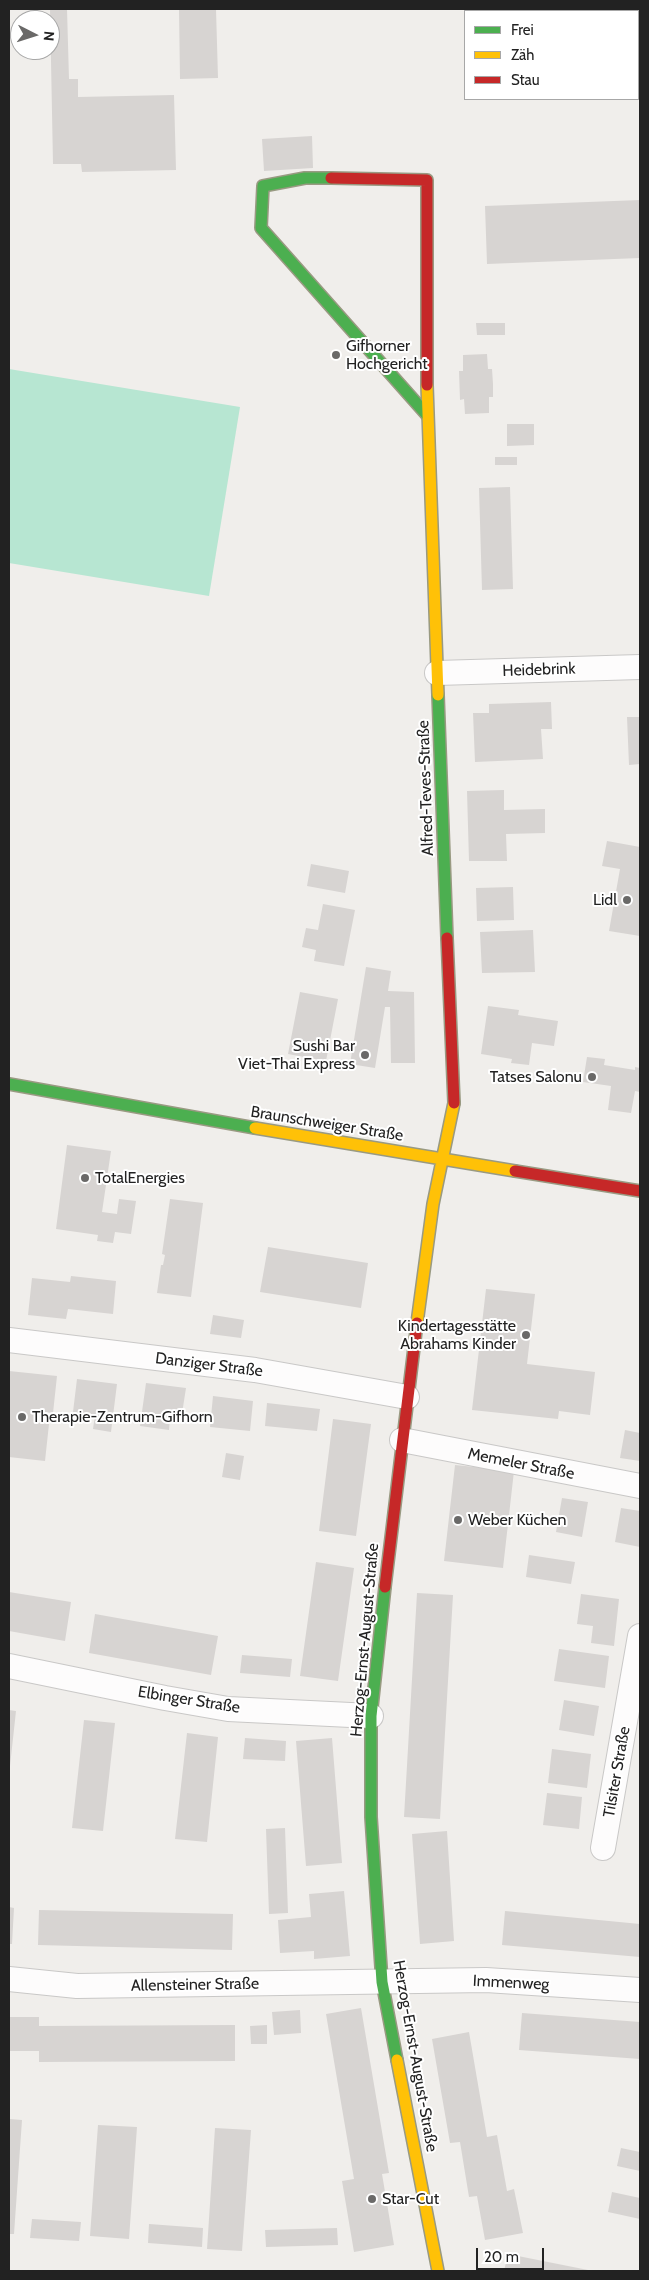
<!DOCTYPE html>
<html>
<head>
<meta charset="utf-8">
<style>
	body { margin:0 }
	#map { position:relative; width:649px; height:2280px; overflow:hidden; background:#f0eeeb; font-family:Cabin,sans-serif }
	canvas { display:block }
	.frame { position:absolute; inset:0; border:10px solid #222; pointer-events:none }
	.legend { position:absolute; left:464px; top:10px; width:175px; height:90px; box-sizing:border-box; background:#fff; border:1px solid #a7a7a7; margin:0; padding:6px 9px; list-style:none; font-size:15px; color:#222 }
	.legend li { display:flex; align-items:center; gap:10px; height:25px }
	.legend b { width:25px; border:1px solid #a7a7a7 }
	.north { position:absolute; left:10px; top:10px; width:50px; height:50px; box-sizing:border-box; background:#fff; border:1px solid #a7a7a7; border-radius:50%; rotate:95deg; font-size:14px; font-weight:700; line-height:20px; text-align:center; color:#222 }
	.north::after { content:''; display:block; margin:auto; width:18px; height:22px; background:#6a6968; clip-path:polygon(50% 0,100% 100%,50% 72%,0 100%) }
	.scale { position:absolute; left:476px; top:2248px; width:68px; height:22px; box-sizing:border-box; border:2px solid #222; border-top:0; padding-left:6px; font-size:15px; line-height:18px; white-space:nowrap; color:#222; -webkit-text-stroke:4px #fff; paint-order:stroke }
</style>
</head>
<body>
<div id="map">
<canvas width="649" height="2280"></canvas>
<div class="frame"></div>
<ul class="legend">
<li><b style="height:6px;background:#4caf50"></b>Frei</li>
<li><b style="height:6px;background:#ffc107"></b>Zäh</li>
<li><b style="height:6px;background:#c62828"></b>Stau</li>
</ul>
<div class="north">N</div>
<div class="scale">20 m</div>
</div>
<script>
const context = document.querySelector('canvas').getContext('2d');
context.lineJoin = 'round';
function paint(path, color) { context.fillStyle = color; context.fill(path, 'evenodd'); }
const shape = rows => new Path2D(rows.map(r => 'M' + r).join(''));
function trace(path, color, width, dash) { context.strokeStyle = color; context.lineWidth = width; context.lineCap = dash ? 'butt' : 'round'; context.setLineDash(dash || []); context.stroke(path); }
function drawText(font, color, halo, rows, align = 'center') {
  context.font = font + ' Cabin,sans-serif'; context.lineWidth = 4; context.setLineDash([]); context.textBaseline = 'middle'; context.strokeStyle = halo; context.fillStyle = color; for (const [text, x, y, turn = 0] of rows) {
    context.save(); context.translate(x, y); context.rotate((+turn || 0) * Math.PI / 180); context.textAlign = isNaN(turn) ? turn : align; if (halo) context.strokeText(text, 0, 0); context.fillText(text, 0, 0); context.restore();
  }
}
paint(shape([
	[9,369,240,407,209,596,9,563]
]), '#b7e6d2');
paint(shape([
	[50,9,67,9,69,79,78,79,78,97,174,95,176,170,82,172,81,164,53,164],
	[179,9,216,9,218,78,180,79],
	[312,136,313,168,264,171,262,139],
	[640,200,640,258,487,264,485,206],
	[476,323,505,323,505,335,477,335],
	[487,354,488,369,492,369,493,384,493,397,489,397,489,413,465,414,464,399,460,400,459,371,463,371,463,355],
	[507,424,534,424,534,445,507,446],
	[495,457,517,457,517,465,495,465],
	[510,487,513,589,482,590,479,488],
	[551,702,552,729,541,729,543,759,475,762,473,713,489,713,489,704],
	[627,717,640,717,640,764,629,765],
	[504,790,504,810,545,809,545,833,506,834,507,861,469,861,467,791],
	[607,841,640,847,640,936,609,931,620,869,602,866],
	[311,864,349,871,345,893,307,886],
	[513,887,514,920,477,921,476,888],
	[323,904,355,910,344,966,314,961,316,950,302,947,306,928,318,930],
	[533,930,535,972,482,973,480,932],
	[366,967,391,971,388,991,414,992,415,1063,391,1063,390,1007,385,1007,375,1068,350,1064],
	[300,992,338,999,326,1061,288,1054],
	[488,1006,519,1010,518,1015,558,1021,554,1046,532,1043,529,1065,511,1063,512,1059,481,1054],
	[587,1057,605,1059,604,1065,635,1070,635,1067,640,1068,640,1092,635,1091,631,1113,608,1110,611,1086,583,1082],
	[67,1145,111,1151,102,1212,117,1214,119,1199,136,1201,131,1234,115,1232,113,1243,97,1241,98,1235,56,1229],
	[170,1199,203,1203,191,1297,157,1293,161,1265,163,1265,165,1255,162,1254],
	[268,1247,368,1263,361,1308,260,1292],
	[71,1276,116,1281,113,1314,68,1309,66,1319,28,1315,32,1278,70,1282],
	[486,1289,535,1294,527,1364,595,1372,590,1415,559,1411,558,1419,472,1410],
	[213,1315,244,1320,241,1338,210,1334],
	[9,1371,57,1376,53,1413,36,1411,35,1422,49,1424,45,1461,9,1457],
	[77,1379,117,1384,111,1432,93,1429,95,1415,73,1412],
	[146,1383,186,1388,181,1420,170,1418,169,1430,140,1426],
	[213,1396,253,1401,250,1431,210,1427],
	[267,1403,320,1409,317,1431,265,1426],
	[333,1419,371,1424,356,1536,319,1531],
	[625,1430,640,1433,640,1461,620,1458],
	[226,1453,244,1456,240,1480,222,1477],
	[455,1465,514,1471,503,1568,444,1561],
	[562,1498,588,1502,582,1537,556,1532],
	[621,1508,640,1511,640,1547,615,1542],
	[529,1555,575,1562,571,1584,526,1577],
	[316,1562,354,1568,338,1681,300,1676],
	[9,1592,71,1602,65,1641,9,1631],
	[417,1593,453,1595,440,1819,404,1817],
	[581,1594,619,1599,614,1646,591,1643,593,1626,577,1624],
	[95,1614,218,1636,211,1675,89,1653],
	[559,1649,609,1656,605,1688,554,1681],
	[242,1655,292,1659,290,1677,240,1673],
	[564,1700,599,1706,594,1736,559,1730],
	[9,1710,16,1711,10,1766,9,1766],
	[84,1720,115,1723,103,1831,72,1828],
	[187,1733,218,1737,207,1842,175,1839],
	[245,1738,286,1741,285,1761,243,1759],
	[332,1738,342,1863,306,1866,296,1741],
	[552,1749,591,1754,587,1788,548,1783],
	[547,1793,582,1797,579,1829,543,1825],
	[285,1828,288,1913,269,1914,266,1829],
	[447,1831,454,1941,420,1944,412,1834],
	[344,1891,350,1956,314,1959,314,1951,280,1953,278,1920,311,1917,309,1894],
	[9,1907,14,1908,12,1944,9,1944],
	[39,1910,233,1914,232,1950,38,1945],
	[505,1911,640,1924,640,1957,502,1945],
	[361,2008,389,2173,382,2174,394,2245,354,2252,342,2181,354,2179,326,2014],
	[300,2010,301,2033,274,2035,272,2012],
	[522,2013,640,2022,640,2059,519,2050],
	[9,2017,39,2017,39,2026,235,2025,235,2061,39,2062,39,2051,9,2051],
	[267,2025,267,2044,251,2044,250,2026],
	[469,2032,487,2137,497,2135,507,2191,514,2189,523,2233,485,2240,477,2196,469,2197,460,2142,450,2143,432,2039],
	[9,2119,22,2120,14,2234,9,2234],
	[98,2125,137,2127,129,2239,90,2236],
	[215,2128,251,2130,242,2251,207,2249],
	[621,2148,640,2152,640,2171,617,2166],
	[612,2192,640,2198,640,2219,608,2212],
	[32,2219,81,2222,79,2241,30,2238],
	[149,2224,203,2228,202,2247,148,2243],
	[337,2228,338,2245,266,2247,265,2230],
	[508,2254,588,2270,588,2271,504,2271]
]), '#d7d4d2');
const street = shape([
	[437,673,640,667],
	[9,1340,255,1370,407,1397],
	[402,1440,640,1486],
	[9,1666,165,1698,228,1709,371,1716],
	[603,1848,640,1636],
	[9,1979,77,1986,486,1980,640,1990]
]);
const fast = shape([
	[331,178,305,178,263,186,261,228,427,415],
	[438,695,447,938],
	[9,1084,255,1128],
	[385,1587,371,1716,371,1817,382,1982,397,2060]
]);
const slow = shape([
	[427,385,438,695],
	[255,1128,515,1171],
	[417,1323,433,1204,454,1103],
	[397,2060,438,2271]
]);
const jam = shape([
	[331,178,427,180,427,385],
	[447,938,454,1103],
	[515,1171,640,1191],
	[385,1587,417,1323]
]);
trace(street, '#c9c8c7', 26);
trace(fast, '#999a82', 14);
trace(slow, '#999a82', 14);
trace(jam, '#999a82', 14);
trace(street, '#fdfcfc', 24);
trace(fast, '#4caf50', 11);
trace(slow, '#ffc107', 11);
trace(jam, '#c62828', 11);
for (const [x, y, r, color] of [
	[336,355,5,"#6a6968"],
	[627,900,5,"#6a6968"],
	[365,1055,5,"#6a6968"],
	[592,1077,5,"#6a6968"],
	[85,1178,5,"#6a6968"],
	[526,1335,5,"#6a6968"],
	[22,1417,5,"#6a6968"],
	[458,1520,5,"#6a6968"],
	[372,2199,5,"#6a6968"]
]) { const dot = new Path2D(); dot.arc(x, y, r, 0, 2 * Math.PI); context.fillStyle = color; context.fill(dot); trace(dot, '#fff', 2); }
drawText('16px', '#222', '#fff', [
	["Gifhorner",346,346],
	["Hochgericht",346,364],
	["Lidl",617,900,"right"],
	["Sushi Bar",355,1046,"right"],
	["Viet-Thai Express",355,1064,"right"],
	["Tatses Salonu",582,1077,"right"],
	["TotalEnergies",95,1178],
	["Kindertagesstätte",516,1326,"right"],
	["Abrahams Kinder",516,1344,"right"],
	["Therapie-Zentrum-Gifhorn",32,1417],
	["Weber Küchen",468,1520],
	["Star-Cut",382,2199]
], 'left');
drawText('16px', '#222', '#fff', [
	["Heidebrink",539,670,-2],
	["Alfred-Teves-Straße",426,788,-92],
	["Braunschweiger Straße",327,1124,9],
	["Danziger Straße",209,1365,7],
	["Memeler Straße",521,1464,11],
	["Herzog-Ernst-August-Straße",365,1640,-85],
	["Elbinger Straße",189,1700,9],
	["Tilsiter Straße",617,1772,-80],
	["Immenweg",511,1983,3],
	["Allensteiner Straße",195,1985,-1],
	["Herzog-Ernst-August-Straße",415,2056,80]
]);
</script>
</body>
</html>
